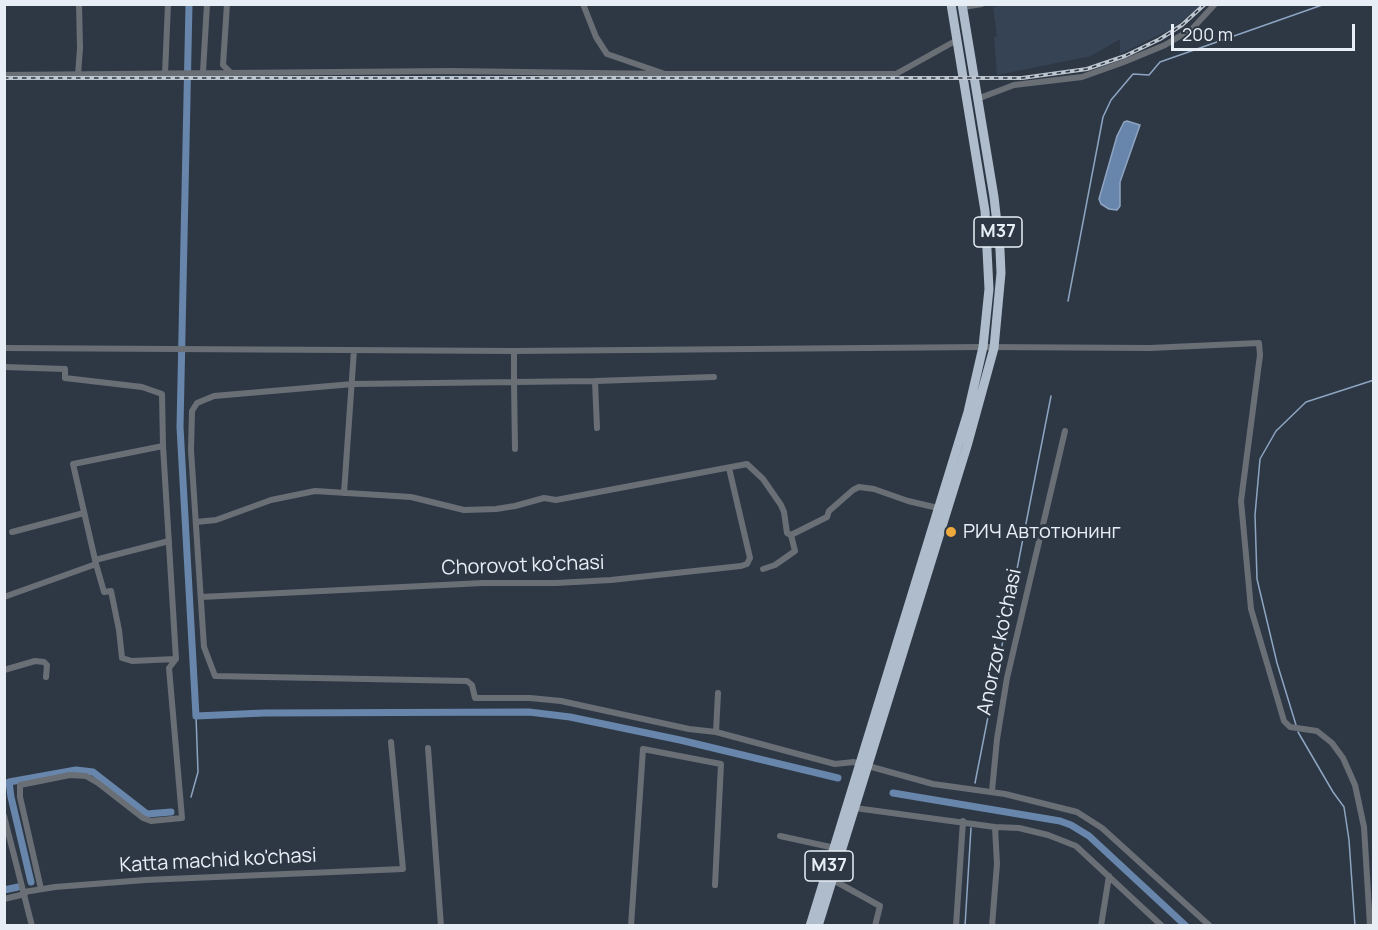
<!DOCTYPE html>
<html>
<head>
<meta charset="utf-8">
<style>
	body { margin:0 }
	#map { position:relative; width:1378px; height:930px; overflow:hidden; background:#2e3845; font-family:Manrope,sans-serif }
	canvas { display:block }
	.frame { position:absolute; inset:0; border:6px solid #e7eef6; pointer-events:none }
	.scale { position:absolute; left:1171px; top:24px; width:184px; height:27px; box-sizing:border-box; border:3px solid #e7eef6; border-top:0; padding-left:8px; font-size:18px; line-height:21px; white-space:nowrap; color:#e7eef6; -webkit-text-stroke:4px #2e3845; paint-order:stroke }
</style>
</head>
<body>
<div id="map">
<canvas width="1378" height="930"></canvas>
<div class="frame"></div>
<div class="scale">200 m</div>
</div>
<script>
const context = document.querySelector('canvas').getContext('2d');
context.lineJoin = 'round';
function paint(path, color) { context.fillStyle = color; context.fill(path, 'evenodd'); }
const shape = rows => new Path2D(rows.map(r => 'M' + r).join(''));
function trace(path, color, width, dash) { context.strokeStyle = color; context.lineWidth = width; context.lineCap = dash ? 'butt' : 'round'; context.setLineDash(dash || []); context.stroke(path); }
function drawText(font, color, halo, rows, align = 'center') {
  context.font = font + ' Manrope,sans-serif'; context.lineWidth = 6; context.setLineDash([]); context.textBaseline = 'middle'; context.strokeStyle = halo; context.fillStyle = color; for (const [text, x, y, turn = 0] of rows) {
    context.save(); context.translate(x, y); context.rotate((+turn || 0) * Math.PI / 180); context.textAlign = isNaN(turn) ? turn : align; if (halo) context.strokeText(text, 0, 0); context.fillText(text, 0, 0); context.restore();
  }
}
paint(shape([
	[1009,4,1202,4,1202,5,1173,28,1120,54,1120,39,1091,56,997,75,994,37,997,36,993,7]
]), '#364355');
const water = shape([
	[1127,121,1140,125,1120,182,1120,206,1117,210,1109,209,1101,204,1099,199,1117,136,1124,122,1127,121]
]);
paint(water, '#6886ab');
trace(water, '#8ea5c2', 1.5);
trace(shape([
	[1068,301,1103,117,1111,100,1133,74,1149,75,1160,62,1325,4],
	[1296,725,1277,663,1257,579,1255,515,1260,459,1276,431,1306,402,1374,380],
	[1298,732,1333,792,1344,807,1349,840,1355,926],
	[975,783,1051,396],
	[191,797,198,772,196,716],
	[965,926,971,828]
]), '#8ea5c2', 1.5);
trace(shape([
	[189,4,180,427,196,716,264,713,529,712,570,717,680,740,838,778],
	[893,793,1060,821,1071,825,1089,836,1186,926],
	[31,882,11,797,9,782,76,770,93,772,147,814,171,812],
	[4,890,18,887]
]), '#6886ab', 7);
trace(shape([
	[227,4,223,65,230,72],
	[583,4,596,37,607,54,665,74,896,74,957,40],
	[963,7,982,4],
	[203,72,207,4],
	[165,74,168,4],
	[4,75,451,71,665,74],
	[78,75,80,48,79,4],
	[977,99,1014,85,1082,77,1124,62,1165,45,1192,29,1215,4],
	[4,348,514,351,983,347,1150,348,1259,343,1260,355,1241,501,1251,609,1284,721,1290,727,1317,731,1332,743,1343,758,1355,785,1364,827,1370,926],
	[514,351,514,382,595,381,597,428],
	[4,367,65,369,65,378,142,387,162,394,163,446],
	[595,381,714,377],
	[515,449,514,382,353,384,214,396,197,403,192,411,191,450,204,647,215,676,467,681,472,685,475,698,530,698,561,701,689,729,716,732,835,764,854,762,860,764],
	[344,493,354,350],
	[196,522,216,520,271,500,315,491,411,497,464,510,496,509,515,506,544,498,556,500,747,464,763,479,781,505,784,512,787,533,791,535,827,517,829,511,853,490,859,487,874,489,908,501,938,508],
	[12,532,84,513],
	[95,560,169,541],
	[96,564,104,592,111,591,119,630,122,658,132,661,176,659],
	[763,569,775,565,795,551,791,535],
	[4,597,96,564,73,464,163,446,176,659,169,668,182,818,151,821,143,818,98,783,86,776,70,775,20,785,20,797,41,889],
	[201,597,483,583,556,583,611,580,741,566,747,564,750,558,729,468],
	[4,670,35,661,44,662,47,665,46,677],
	[716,732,718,693],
	[428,748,441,926],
	[868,766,933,784,1005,794,1077,812,1102,828,1210,926],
	[992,791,997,739,1007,678,1065,431],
	[855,808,995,827,1019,828,1048,835,1076,846,1162,926],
	[4,816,32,926],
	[780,836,835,848],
	[833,880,880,906,875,926],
	[24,892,55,887,145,880,403,869,391,742],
	[4,899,25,894],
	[631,926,643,749,721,764,715,885],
	[956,926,963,821],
	[992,926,997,864,995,827],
	[1101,926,1109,876]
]), '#6a6f76', 6);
trace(shape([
	[810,926,968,412,983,347,989,289,985,211,951,4],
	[818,926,967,446,994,348,1001,273,1000,250,994,197,962,4]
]), '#afbccb', 9);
const rail = shape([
	[4,78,1022,78,1087,69,1125,56,1160,39,1182,25,1205,4]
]);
trace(rail, '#bdc5ce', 4);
trace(rail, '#2e3845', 1.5, [4.5]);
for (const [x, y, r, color] of [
	[951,532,6,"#eea83c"]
]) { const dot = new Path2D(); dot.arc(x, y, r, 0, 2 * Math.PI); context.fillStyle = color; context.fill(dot); trace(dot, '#2e3845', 2); }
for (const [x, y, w] of [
	[998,232,48],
	[829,866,48]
]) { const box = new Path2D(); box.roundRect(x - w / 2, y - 15, w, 30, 4.5); context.fillStyle = '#2e3845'; context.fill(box); trace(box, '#e7eef6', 1.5); }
drawText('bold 18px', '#e7eef6', null, [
	["M37",998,232],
	["M37",829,866]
]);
drawText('20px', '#e7eef6', '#2e3845', [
	["РИЧ Автотюнинг",963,532]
], 'left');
drawText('20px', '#e7eef6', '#2e3845', [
	["Chorovot ko'chasi",523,566,-2],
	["Anorzor ko'chasi",1000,642,-78],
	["Katta machid ko'chasi",218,861,-3]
]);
</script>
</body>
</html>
